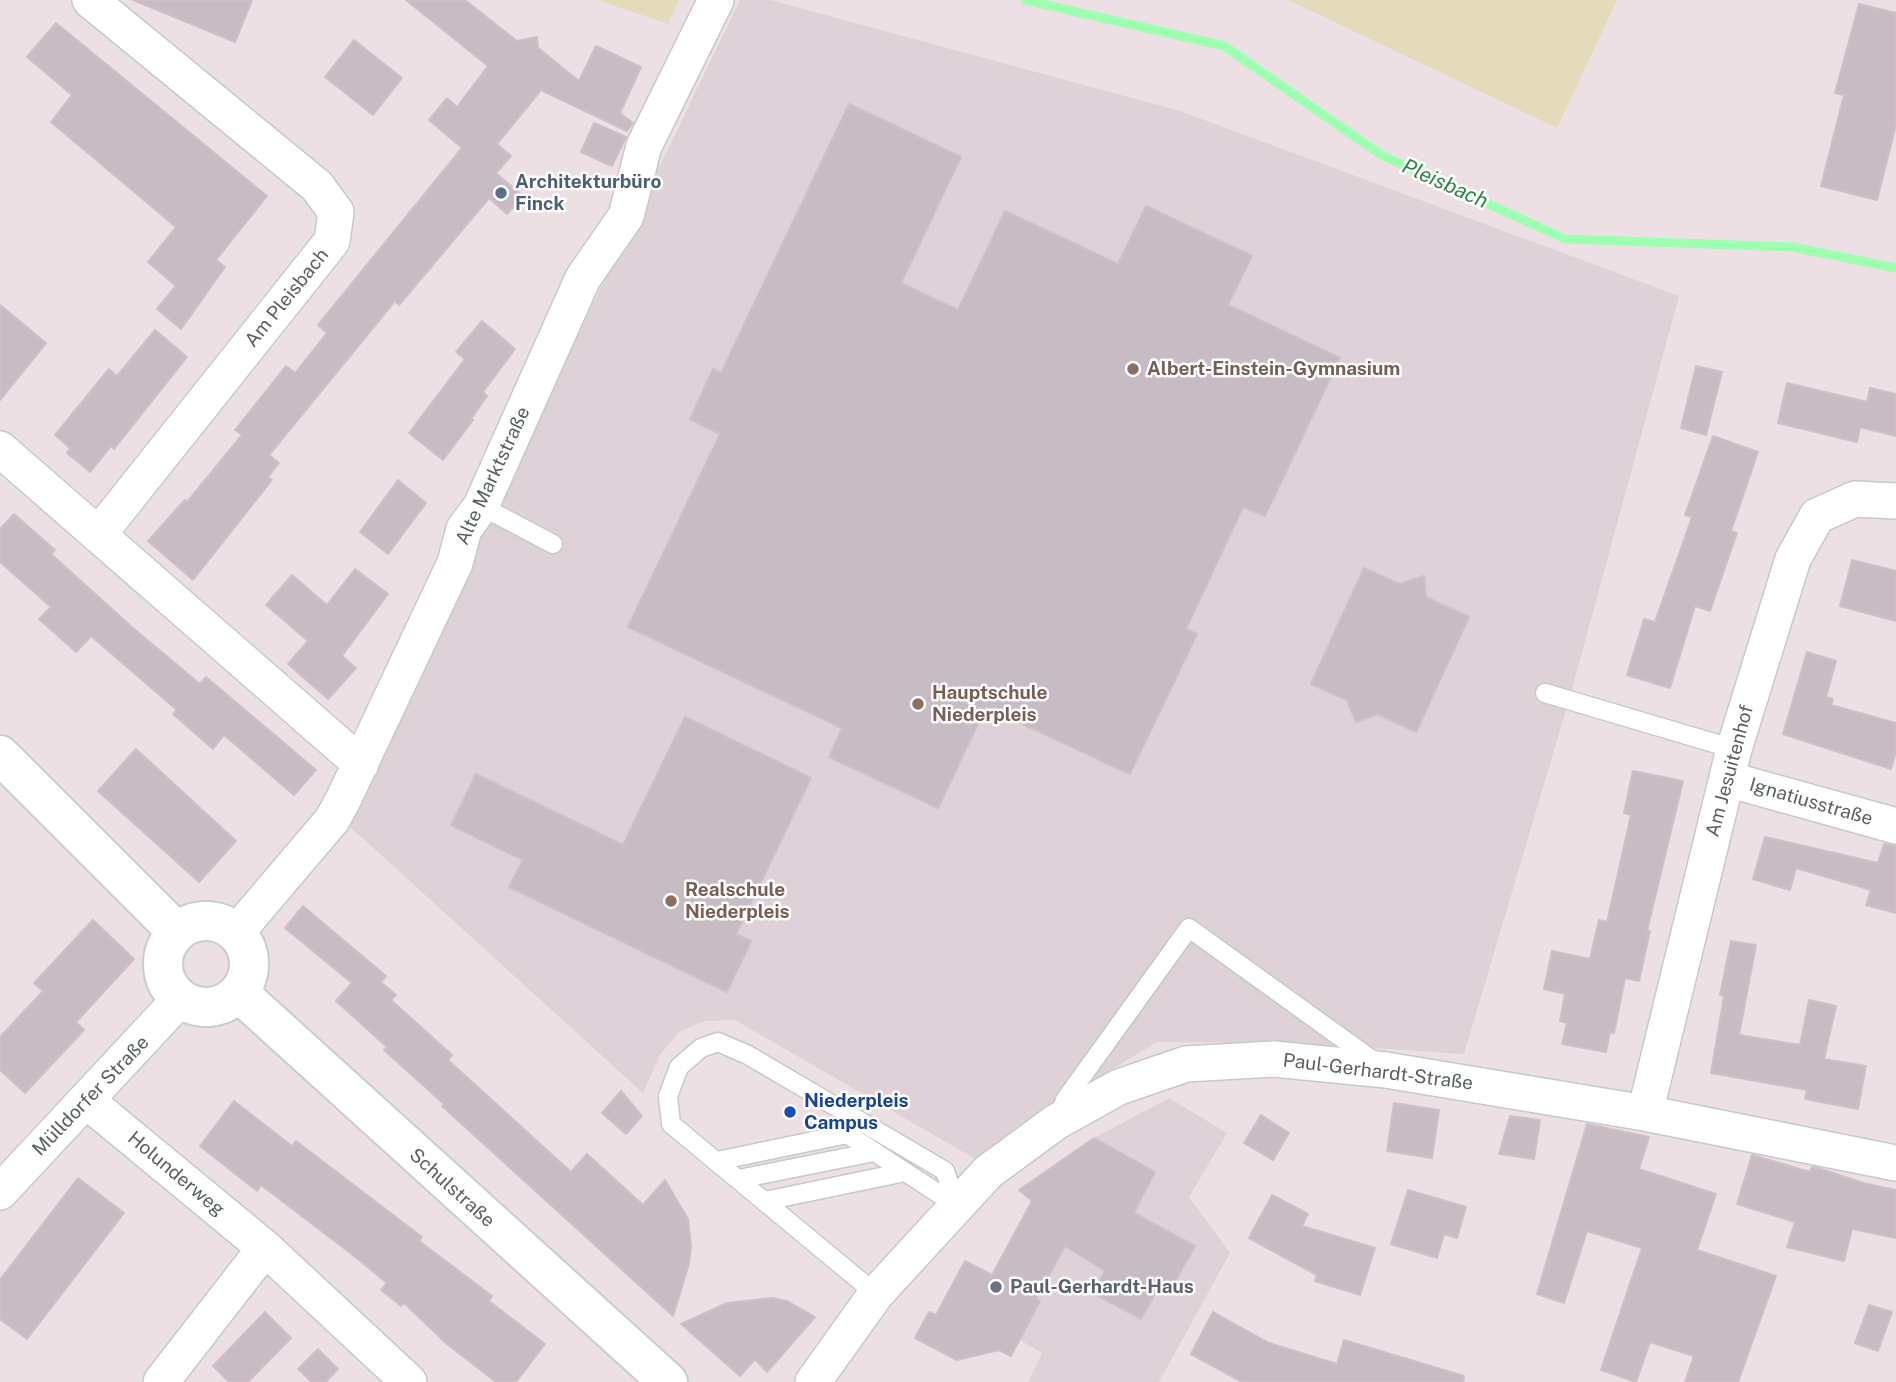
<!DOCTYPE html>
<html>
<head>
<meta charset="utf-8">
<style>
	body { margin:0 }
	canvas { display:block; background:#ece0e5 }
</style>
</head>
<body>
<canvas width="1896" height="1382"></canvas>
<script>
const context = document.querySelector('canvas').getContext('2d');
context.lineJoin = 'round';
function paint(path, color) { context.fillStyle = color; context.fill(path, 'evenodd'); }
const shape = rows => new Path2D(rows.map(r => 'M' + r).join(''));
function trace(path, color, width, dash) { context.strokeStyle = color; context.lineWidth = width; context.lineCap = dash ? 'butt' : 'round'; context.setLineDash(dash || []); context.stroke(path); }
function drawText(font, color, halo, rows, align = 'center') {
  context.font = font + ' "Public Sans",sans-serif'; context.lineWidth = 5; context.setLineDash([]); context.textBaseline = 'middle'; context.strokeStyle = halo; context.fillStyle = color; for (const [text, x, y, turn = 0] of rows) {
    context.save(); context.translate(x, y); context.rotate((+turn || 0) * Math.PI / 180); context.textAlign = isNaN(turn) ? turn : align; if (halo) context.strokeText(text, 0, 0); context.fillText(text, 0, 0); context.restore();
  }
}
paint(shape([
	[740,0,770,0,1180,111,1679,296,1569,700,1464,1054,1298,1043,1157,1042,1016,1127,977,1160,735,1020,704,1021,679,1032,660,1055,643,1093,347,824,368,769],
	[1169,1098,1227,1133,1189,1197,1230,1253,1159,1382,1028,1382,1042,1353,1020,1340,1040,1302,1036,1299,1075,1225,1032,1201,1019,1190,1094,1138]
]), '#ded1d7');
paint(shape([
	[597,0,679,0,668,24],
	[1288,0,1617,0,1557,128]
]), '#e5dbbb');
trace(shape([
	[1025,0,1224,46,1381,155,1565,239,1792,247,1896,268]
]), '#9dffb0', 9);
const building = shape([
	[133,0,252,0,235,42,133,0],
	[406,0,465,0,517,41,537,37,538,48,579,81,596,46,641,67,620,113,633,123,627,131,541,90,497,144,511,156,496,173,523,196,507,214,489,198,399,305,395,301,269,455,279,463,268,477,272,480,193,580,148,541,185,500,187,502,242,435,235,430,286,366,295,373,327,333,318,325,462,148,429,120,447,98,457,107,488,66,406,0],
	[1859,4,1896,13,1896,125,1877,200,1821,186,1844,95,1835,93,1859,4],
	[56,23,267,196,216,260,225,267,181,329,157,309,176,286,148,262,176,227,51,122,72,95,27,57,56,23],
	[354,40,402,78,373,115,325,77,354,40],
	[849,104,961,157,901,283,958,310,1005,211,1118,264,1146,206,1252,256,1228,305,1340,358,1265,516,1243,507,1186,629,1197,634,1130,774,986,707,938,808,829,757,842,728,628,627,720,434,690,419,713,369,721,373,849,104],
	[594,123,626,137,612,166,581,152,594,123],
	[0,305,46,343,0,400,0,305],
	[482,321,515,349,483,392,487,396,471,419,473,420,443,460,409,433,465,359,456,352,482,321],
	[155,330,187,357,114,449,111,446,90,472,67,453,70,448,55,435,109,369,117,376,155,330],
	[1696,366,1722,372,1706,435,1681,428,1696,366],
	[1787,383,1867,402,1870,388,1896,394,1896,436,1860,427,1857,442,1778,423,1787,383],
	[1713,436,1758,452,1731,531,1737,533,1710,611,1695,606,1670,688,1627,675,1644,619,1655,622,1692,517,1685,515,1713,436],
	[398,480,426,503,388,554,360,532,398,480],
	[14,514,55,550,51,554,133,628,200,684,206,677,316,770,294,795,224,735,213,749,173,714,177,710,91,636,76,652,39,619,51,607,0,562,0,529,14,514],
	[1852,560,1896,571,1896,621,1840,606,1852,560],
	[1364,568,1399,584,1424,576,1426,597,1469,617,1416,732,1377,714,1356,722,1347,700,1311,684,1364,568],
	[355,569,388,594,342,656,356,668,328,699,288,664,308,641,266,605,292,575,327,605,355,569],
	[1807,652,1836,661,1826,697,1833,699,1831,705,1896,723,1896,752,1891,769,1783,734,1807,652],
	[685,717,811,778,736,934,751,941,727,992,509,887,523,860,451,825,476,774,623,845,685,717],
	[136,749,236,841,199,882,98,791,136,749],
	[1633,771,1683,781,1647,931,1650,931,1639,981,1625,978,1614,1033,1610,1032,1606,1052,1562,1044,1567,1023,1560,1021,1565,994,1544,989,1552,951,1590,959,1599,920,1607,922,1631,815,1624,813,1633,771],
	[1765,837,1878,863,1884,844,1896,846,1896,913,1866,905,1871,890,1796,868,1790,890,1753,879,1765,837],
	[303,906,386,976,381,982,396,995,391,1000,452,1055,448,1060,571,1172,587,1154,643,1205,665,1180,688,1219,691,1246,689,1264,673,1316,442,1106,444,1104,384,1050,387,1047,336,1001,352,983,285,928,303,906],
	[93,920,134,959,76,1022,84,1030,25,1093,0,1070,0,1037,43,991,34,983,93,920],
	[1731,941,1756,945,1739,1035,1800,1045,1809,1000,1836,1006,1824,1059,1866,1066,1858,1109,1805,1099,1807,1090,1711,1073,1724,996,1720,995,1731,941],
	[621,1091,642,1116,626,1134,602,1113,621,1091],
	[234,1101,292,1146,296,1141,422,1237,419,1241,492,1296,489,1301,545,1344,516,1382,496,1382,447,1344,404,1303,401,1306,381,1290,387,1283,349,1252,261,1185,257,1191,200,1146,234,1101],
	[1394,1103,1439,1110,1432,1158,1387,1151,1394,1103],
	[1261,1115,1289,1133,1273,1160,1244,1143,1261,1115],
	[1510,1116,1540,1120,1534,1159,1499,1154,1510,1116],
	[1587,1124,1649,1137,1639,1169,1716,1194,1697,1250,1776,1276,1738,1382,1685,1382,1694,1356,1650,1342,1636,1382,1601,1370,1642,1248,1587,1231,1564,1303,1537,1294,1587,1124],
	[1094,1138,1155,1172,1134,1213,1195,1246,1169,1293,1158,1288,1141,1319,1093,1293,1105,1271,1065,1246,1036,1299,1040,1301,1011,1356,999,1350,957,1360,915,1338,929,1312,936,1315,965,1261,992,1275,1032,1201,1019,1190,1094,1138],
	[1752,1155,1810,1172,1812,1167,1818,1168,1863,1183,1896,1190,1896,1238,1852,1229,1844,1261,1787,1247,1795,1222,1737,1204,1752,1155],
	[78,1178,124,1213,27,1339,0,1319,0,1280,78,1178],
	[1408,1190,1466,1207,1457,1238,1444,1234,1437,1258,1391,1244,1408,1190],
	[1272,1195,1308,1214,1302,1226,1375,1248,1360,1295,1315,1281,1317,1275,1249,1238,1272,1195],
	[772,1298,787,1301,815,1317,767,1372,755,1359,740,1376,681,1324,727,1303,772,1298],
	[1869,1305,1892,1312,1878,1351,1855,1343,1869,1305],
	[265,1312,291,1338,248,1382,229,1382,213,1366,265,1312],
	[1213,1312,1269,1343,1337,1364,1344,1340,1464,1376,1463,1382,1242,1382,1191,1354,1213,1312],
	[318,1349,338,1369,326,1382,312,1382,298,1369,318,1349]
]);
paint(building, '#c7bcc3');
trace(building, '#d1bec8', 2);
const lane = shape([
	[481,506,553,544],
	[1545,693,1734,749],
	[1060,1114,1065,1100,1189,928,1375,1062],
	[717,1161,847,1134,956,1205],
	[739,1179,874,1152],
	[765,1201,905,1172],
	[876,1294,671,1124,668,1096,679,1067,701,1048,718,1042,748,1055,945,1171,956,1205]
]);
const street = shape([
	[90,0,317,186,336,212,332,241,98,535],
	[0,449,361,764],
	[1727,779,1896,826],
	[236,933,332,820,343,800,455,563,464,529,481,506,583,278,626,216,644,146,716,0],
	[87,1101,265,1248,409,1382],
	[1645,1113,1734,749,1793,559,1817,516,1855,499,1896,501],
	[0,1192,180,999],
	[161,1382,265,1248],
	[813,1382,876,1294,988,1172,1056,1122,1119,1087,1186,1064,1274,1059,1386,1070,1645,1113,1896,1163]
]);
const secondary = shape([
	[0,755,177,932],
	'163 964a43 43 0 1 1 86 0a43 43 0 1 1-86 0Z',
	[239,993,668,1382]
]);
trace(lane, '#c4cbc7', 21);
trace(street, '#c4cbc7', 38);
trace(secondary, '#c6cfc9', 42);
trace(lane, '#fff', 18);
trace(street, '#fff', 35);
trace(secondary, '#fff', 38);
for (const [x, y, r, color] of [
	[501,193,7,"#5c6f8a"],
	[1133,369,7,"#8d6e63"],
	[918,704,7,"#8d6e63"],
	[671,901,7,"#8d6e63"],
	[790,1112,7,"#1a4fb4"],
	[996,1287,7,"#6b7280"]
]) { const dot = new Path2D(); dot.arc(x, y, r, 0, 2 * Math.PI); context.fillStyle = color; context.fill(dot); trace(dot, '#fff', 2.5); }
drawText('bold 19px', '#4e5e75', '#fff', [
	["Architekturbüro",515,182],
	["Finck",515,204]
], 'left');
drawText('19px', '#59615b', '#fff', [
	["Am Pleisbach",287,298,-51],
	["Alte Marktstraße",493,476,-65],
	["Am Jesuitenhof",1730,771,-75],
	["Ignatiusstraße",1811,802,16],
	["Paul-Gerhardt-Straße",1378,1072,7],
	["Mülldorfer Straße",91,1096,-46],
	["Holunderweg",176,1174,40],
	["Schulstraße",452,1188,42]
]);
drawText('bold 19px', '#785e54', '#fff', [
	["Albert-Einstein-Gymnasium",1147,369],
	["Hauptschule",932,693],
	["Niederpleis",932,715],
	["Realschule",685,890],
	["Niederpleis",685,912]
], 'left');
drawText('bold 19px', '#164399', '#fff', [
	["Niederpleis",804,1101],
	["Campus",804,1123]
], 'left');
drawText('bold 19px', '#5b616d', '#fff', [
	["Paul-Gerhardt-Haus",1010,1287]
], 'left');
drawText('italic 21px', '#2e8546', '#fff', [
	["Pleisbach",1445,184,24]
]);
</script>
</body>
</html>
